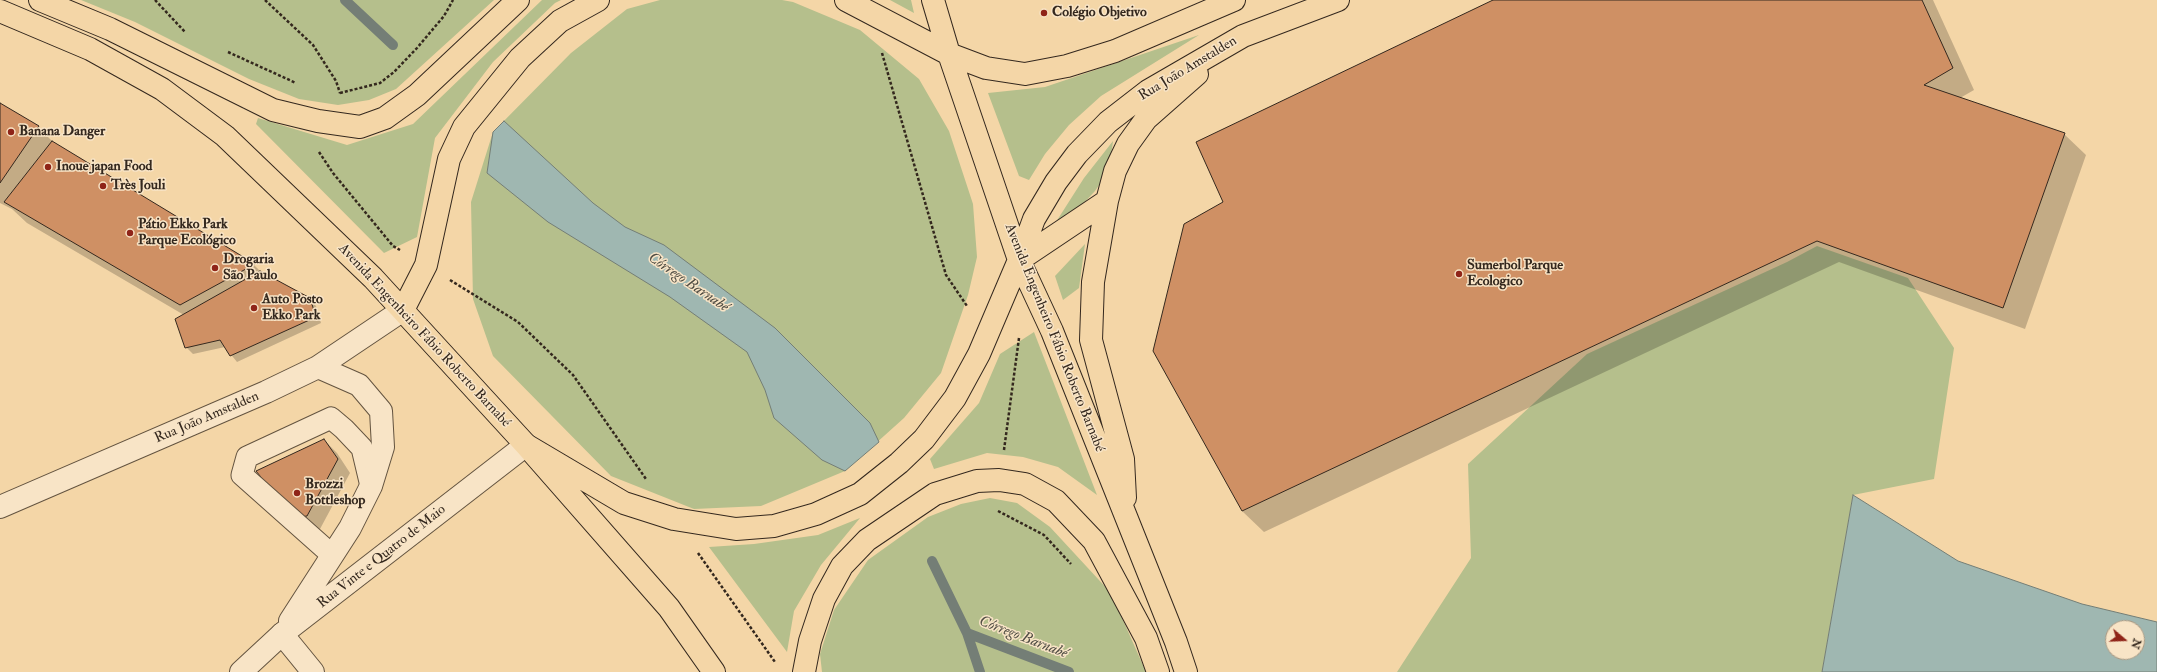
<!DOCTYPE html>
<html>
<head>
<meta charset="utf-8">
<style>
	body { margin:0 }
	#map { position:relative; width:2157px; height:672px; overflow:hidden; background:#f4d6a7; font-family:"IM FELL Double Pica",serif }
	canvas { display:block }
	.north { position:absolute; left:2105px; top:620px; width:40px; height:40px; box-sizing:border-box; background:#f8e4c6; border:1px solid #aa9983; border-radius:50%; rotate:109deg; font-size:11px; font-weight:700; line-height:16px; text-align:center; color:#34281e }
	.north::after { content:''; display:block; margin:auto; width:14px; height:18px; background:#8f2418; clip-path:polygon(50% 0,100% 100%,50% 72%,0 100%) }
</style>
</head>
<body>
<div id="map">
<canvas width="2157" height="672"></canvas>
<div class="north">N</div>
</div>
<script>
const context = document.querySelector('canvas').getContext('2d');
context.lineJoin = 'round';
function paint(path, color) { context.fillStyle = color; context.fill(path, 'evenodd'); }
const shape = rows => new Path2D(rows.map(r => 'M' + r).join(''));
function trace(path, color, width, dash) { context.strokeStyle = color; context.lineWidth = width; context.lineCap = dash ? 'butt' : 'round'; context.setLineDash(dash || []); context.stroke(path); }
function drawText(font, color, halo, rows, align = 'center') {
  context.font = font + ' "IM FELL Double Pica",serif'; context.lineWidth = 3; context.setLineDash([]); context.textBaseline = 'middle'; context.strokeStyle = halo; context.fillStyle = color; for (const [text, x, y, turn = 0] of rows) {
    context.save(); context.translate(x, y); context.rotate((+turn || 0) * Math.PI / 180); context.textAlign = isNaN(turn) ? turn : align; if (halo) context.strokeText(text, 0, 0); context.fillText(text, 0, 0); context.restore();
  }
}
paint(shape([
	[81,0,494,0,396,89,369,100,338,105,299,99,249,79,135,22],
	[542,0,561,0,555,3,493,62,435,138,417,237,384,253,256,124,258,118,347,145,413,124],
	[660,0,782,0,793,2,860,30,919,79,949,131,973,204,977,257,968,295,941,373,904,418,845,471,761,506,694,509,611,476,493,356,473,299,471,202,493,132,571,53,627,9],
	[890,0,911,0,914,13],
	[1199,35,1101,96,1069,125,1045,154,1029,180,1019,176,988,93,1045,87],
	[1113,141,1109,171,1095,191,1068,220,1056,222,1084,178],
	[1085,244,1079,288,1063,300,1055,276],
	[1817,246,1908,278,1954,348,1934,479,1853,495,1822,672,1397,672,1471,558,1468,464,1587,354,1787,262],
	[1034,332,1097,495,1058,467,1023,457,987,453,934,469,930,459,979,403,1000,354],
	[990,498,1017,503,1050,527,1111,593,1146,672,822,672,820,654,834,610,868,560,928,517,961,504],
	[860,518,821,565,794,611,787,652,709,547,754,544,818,535]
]), '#b5bf8c');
const water = shape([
	[504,121,593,203,625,227,664,245,775,328,870,423,879,442,845,471,822,460,774,418,765,390,747,352,670,297,548,222,487,173,493,132,504,121],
	[1853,495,1958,561,2082,604,2157,622,2157,672,1822,672,1853,495],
	[2113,628,2137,628,2137,652,2113,652,2113,628]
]);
paint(water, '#9fb7b1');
trace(water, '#747e76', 1);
paint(shape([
	[1495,0,1933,0,1974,90,1960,98,2064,134,2086,155,2025,329,1839,262,1264,532,1242,511,1224,202],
	[0,105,38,127,56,145,254,265,262,273,309,299,316,306,321,323,237,362,225,347,193,354,186,347,184,315,27,223,12,209,0,203],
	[324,440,337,453,350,473,320,529,308,531,295,518]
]), '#0003');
trace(shape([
	[345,0,393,45],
	[932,561,967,633,980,672],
	[967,633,1069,672]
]), '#747e76', 10);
const building = shape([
	[1493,0,1922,0,1953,68,1924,85,2065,133,2003,308,1817,241,1242,511,1153,351,1184,224,1223,202,1196,142,1493,0],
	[0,103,39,126,0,183,0,103],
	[52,141,255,264,180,305,4,202,52,141],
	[260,271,310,298,316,317,230,356,220,340,185,348,175,319,260,271],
	[324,439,338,459,307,516,294,518,256,471,324,439]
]);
paint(building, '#cf9064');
trace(building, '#34281e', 1);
const service = shape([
	[332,555,242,475,247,457,331,418,344,429,362,448,371,486]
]);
const minor = shape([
	[282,634,313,672]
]);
const tertiary = shape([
	[0,507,266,392,318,367,403,310],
	[290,621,350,528,371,486,383,447,381,411,359,385,318,367],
	[241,672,282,634,526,445]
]);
const primary = shape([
	[40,0,110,29,273,110,318,121,360,127,385,118,417,95,518,0],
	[846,0,949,54,986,68,1025,74,1067,66,1115,51,1234,0],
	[933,0,949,54,1019,260,1052,331,1176,642,1186,672],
	[0,11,90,49,162,89,225,136,373,278,526,445,669,608,714,672],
	[1019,260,1107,201],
	[403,310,426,265,449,159,464,127,520,58,560,21,598,0],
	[526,445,624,503,674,519,736,529,774,526,816,514,860,494,899,463,924,439,955,398,979,354,1019,260,1034,219,1056,182,1077,154,1108,122,1148,91,1243,36,1338,0],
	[1125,498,1123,459,1091,340,1093,282,1107,201,1115,171,1128,144,1146,119,1197,74],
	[804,672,810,641,824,599,842,566,867,540,935,494,977,481,999,480,1025,484,1056,501,1094,541,1146,638,1158,672]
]);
trace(service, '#645440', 23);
trace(minor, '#645440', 24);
trace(tertiary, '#645440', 24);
trace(primary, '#34281e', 24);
trace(shape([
	[155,0,185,32],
	[265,0,313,45,336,81,340,93],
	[228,52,296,83],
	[882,53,946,275,967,306],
	[340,93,380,83,394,72,417,48,444,16,453,0],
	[319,152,333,173,393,246,400,250],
	[450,280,518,322,573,375,646,479],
	[1004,450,1019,338],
	[998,511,1044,535,1071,564],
	[698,553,775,662]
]), '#34281e', 2.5, [3, 2]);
trace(service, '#f8e4c6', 21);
trace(minor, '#f8e4c6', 22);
trace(tertiary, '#f8e4c6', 22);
trace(primary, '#f4d6a7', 22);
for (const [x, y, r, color] of [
	[1044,13,4,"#8f2418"],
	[11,132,4,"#8f2418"],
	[48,167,4,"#8f2418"],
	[103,186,4,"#8f2418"],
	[130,233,4,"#8f2418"],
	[215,268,4,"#8f2418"],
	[1459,274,4,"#8f2418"],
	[254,308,4,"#8f2418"],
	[297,493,4,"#8f2418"]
]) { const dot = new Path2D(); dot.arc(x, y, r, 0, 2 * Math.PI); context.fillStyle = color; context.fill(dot); trace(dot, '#f8e4c6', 1.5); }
drawText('bold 14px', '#34281e', '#f8e4c6', [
	["Colégio Objetivo",1052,13],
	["Banana Danger",19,132],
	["Inoue japan Food",56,167],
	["Très Jouli",111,186],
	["Pátio Ekko Park",138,225],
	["Parque Ecológico",138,241],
	["Drogaria",223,260],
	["São Paulo",223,276],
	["Sumerbol Parque",1467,266],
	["Ecologico",1467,282],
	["Auto Posto",262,300],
	["Ekko Park",262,316],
	["Brozzi",305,485],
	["Bottleshop",305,501]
], 'left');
drawText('14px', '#34281e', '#f8e4c6', [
	["Rua João Amstalden",1188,69,-31],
	["Avenida Engenheiro Fábio Roberto Barnabé",424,336,47],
	["Avenida Engenheiro Fábio Roberto Barnabé",1054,338,68],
	["Rua João Amstalden",207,418,-23],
	["Rua Vinte e Quatro de Maio",382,557,-38]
]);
drawText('italic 15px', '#4f4c43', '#f8e4c6', [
	["Córrego Barnabé",688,283,34],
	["Córrego Barnabé",1023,638,21]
]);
</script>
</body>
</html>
